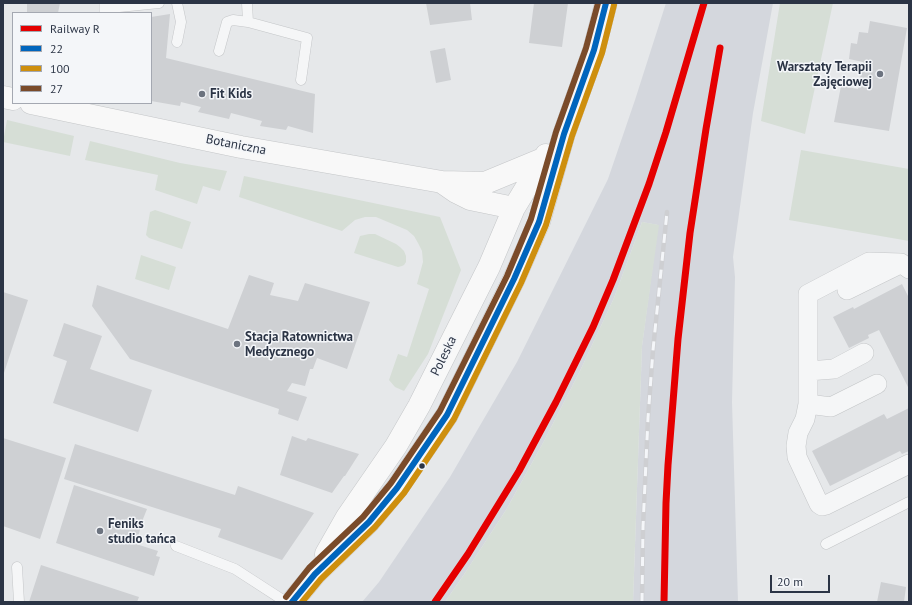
<!DOCTYPE html>
<html>
<head>
<meta charset="utf-8">
<style>
	body { margin:0 }
	#map { position:relative; width:912px; height:605px; overflow:hidden; background:#e6e8ea; font-family:"PT Sans",sans-serif }
	canvas { display:block }
	.frame { position:absolute; inset:0; border:4px solid #2b3445; pointer-events:none }
	.legend { position:absolute; left:12px; top:12px; width:140px; height:92px; box-sizing:border-box; background:#f4f6f9; border:1px solid #a4a8b1; margin:0; padding:5px 7px; list-style:none; font-size:12px; color:#2b3445 }
	.legend li { display:flex; align-items:center; gap:8px; height:20px }
	.legend b { width:20px; border:1px solid #a4a8b1 }
	.scale { position:absolute; left:770px; top:575px; width:60px; height:18px; box-sizing:border-box; border:2px solid #2b3445; border-top:0; padding-left:5px; font-size:12px; line-height:14px; white-space:nowrap; color:#2b3445; -webkit-text-stroke:3px #f4f6f9; paint-order:stroke }
</style>
</head>
<body>
<div id="map">
<canvas width="912" height="605"></canvas>
<div class="frame"></div>
<ul class="legend">
<li><b style="height:5px;background:#e50000"></b>Railway R</li>
<li><b style="height:5px;background:#0065bd"></b>22</li>
<li><b style="height:5px;background:#ce8f0e"></b>100</li>
<li><b style="height:5px;background:#7a4b2a"></b>27</li>
</ul>
<div class="scale">20 m</div>
</div>
<script>
const context = document.querySelector('canvas').getContext('2d');
context.lineJoin = 'round';
function paint(path, color) { context.fillStyle = color; context.fill(path, 'evenodd'); }
const shape = rows => new Path2D(rows.map(r => 'M' + r).join(''));
function trace(path, color, width, dash) { context.strokeStyle = color; context.lineWidth = width; context.lineCap = dash ? 'butt' : 'round'; context.setLineDash(dash || []); context.stroke(path); }
function drawText(font, color, halo, rows, align = 'center') {
  context.font = font + ' "PT Sans",sans-serif'; context.lineWidth = 3; context.setLineDash([]); context.textBaseline = 'middle'; context.strokeStyle = halo; context.fillStyle = color; for (const [text, x, y, turn = 0] of rows) {
    context.save(); context.translate(x, y); context.rotate((+turn || 0) * Math.PI / 180); context.textAlign = isNaN(turn) ? turn : align; if (halo) context.strokeText(text, 0, 0); context.fillText(text, 0, 0); context.restore();
  }
}
paint(shape([
	[666,3,773,3,753,113,733,257,735,277,732,402,738,602,633,602,642,346,658,225,642,222,614,298,580,371,543,443,506,510,463,576,445,602,362,602,379,582,450,477,517,362,608,179,635,100]
]), '#d4d7dd');
paint(shape([
	[780,3,833,3,805,134,761,121],
	[7,120,74,136,70,156,3,142],
	[90,141,180,163,227,171,220,191,203,186,197,204,155,190,158,175,85,160],
	[801,150,909,169,909,241,789,220],
	[244,176,440,217,461,270,428,354,404,391,395,387,389,380,398,354,407,357,429,289,417,284,423,262,422,251,418,243,414,236,407,230,376,217,365,217,355,220,342,231,239,197],
	[155,210,191,222,182,249,149,238,146,235,150,212],
	[642,222,659,225,642,346,633,602,445,602,463,576,506,510,543,443,580,371,614,298],
	[369,234,375,234,396,244,400,247,404,251,406,256,406,262,404,265,402,266,398,267,354,253,360,236],
	[141,255,176,267,169,290,135,279]
]), '#d6ded6');
paint(shape([
	[27,3,60,3,58,13,27,13],
	[426,3,470,3,472,20,430,25],
	[534,3,568,3,562,47,529,43],
	[170,14,166,58,315,94,313,133,288,126,286,130,260,126,262,121,231,113,229,119,198,112,201,107,181,102,180,106,151,101,151,17],
	[870,21,907,28,889,131,834,122,841,86,858,89,863,62,849,59,851,43,857,44,859,32,868,33],
	[445,48,451,80,436,83,430,51],
	[249,275,274,283,270,295,298,301,305,283,370,302,347,369,317,358,313,369,310,369,305,386,292,383,287,391,307,397,298,421,278,414,279,409,130,359,92,306,97,285,228,329],
	[902,284,909,298,909,389,879,330,868,335,869,338,849,348,833,317,853,307,854,309],
	[3,292,28,300,3,376],
	[64,323,102,336,90,369,152,390,138,432,53,403,67,361,53,356],
	[909,408,909,451,902,454,900,451,830,486,812,451,884,414,887,419],
	[292,436,306,441,308,438,359,454,345,476,344,476,332,493,280,475],
	[3,438,66,458,40,539,3,526],
	[75,444,235,495,238,486,314,513,282,560,218,537,221,529,64,479],
	[74,485,147,509,143,519,136,544,158,551,156,556,160,557,154,576,56,543],
	[41,565,139,597,137,602,29,602],
	[881,582,906,587,904,602,877,602]
]), '#ced0d3');
const lane = shape([
	[177,3,181,22,177,42],
	[247,3,248,22,307,38,301,80],
	[109,8,159,3],
	[219,51,227,22,233,20,248,22],
	[826,544,909,502],
	[176,546,235,569,286,602],
	[17,567,19,602]
]);
const street = shape([
	[109,3,109,13],
	[909,269,901,263,869,262,808,294,808,404,805,419,798,433,796,446,797,457,819,504,822,506,826,505,909,464],
	[847,290,900,264],
	[808,371,834,369,864,353],
	[808,404,831,407,877,384]
]);
const secondary = shape([
	[3,97,13,99],
	[31,103,241,147,442,182,485,183,543,159],
	[443,183,456,192,470,199,514,208],
	[326,554,347,517,396,446,419,406,489,267,514,208,546,155],
	[292,602,315,574,369,522,397,488,447,415,514,279,539,222,564,134,594,50,606,3]
]);
trace(lane, '#c4c6c8', 11);
trace(street, '#c4c6c8', 20);
trace(secondary, '#c4c6c8', 23);
trace(lane, '#f5f6f7', 10);
trace(street, '#f5f6f7', 19);
trace(secondary, '#f8f8f8', 22);
const rail = shape([
	[642,602,643,527,648,418,653,350,667,212]
]);
trace(rail, '#cecfd2', 4.5);
trace(rail, '#f4f6f9', 3, [9]);
trace(shape([
	[292,602,315,574,369,522,397,488,447,415,514,279,539,222,564,134,594,50,606,3]
]), '#0065bd', 6);
trace(shape([
	[302,602,321,579,375,527,404,493,454,419,521,283,546,225,572,136,602,53,614,5]
]), '#ce8f0e', 6);
trace(shape([
	[286,597,309,568,363,517,391,483,440,411,507,276,531,219,556,132,586,48,598,3]
]), '#7a4b2a', 6);
trace(shape([
	[435,602,468,554,519,471,556,402,593,327,613,280,649,184,666,132,704,3],
	[664,602,666,503,668,465,678,339,690,233,706,129,720,48]
]), '#e50000', 7);
for (const [x, y, r, color] of [
	[880,74,4,"#6c737f"],
	[202,94,4,"#6c737f"],
	[237,344,4,"#6c737f"],
	[422,466,3.5,"#2b3445"],
	[100,531,4,"#6c737f"]
]) { const dot = new Path2D(); dot.arc(x, y, r, 0, 2 * Math.PI); context.fillStyle = color; context.fill(dot); trace(dot, '#f4f6f9', 1.5); }
drawText('bold 13px', '#2b3445', '#f4f6f9', [
	["Warsztaty Terapii",872,67,"right"],
	["Zajęciowej",872,82,"right"],
	["Fit Kids",210,94],
	["Stacja Ratownictwa",245,337],
	["Medycznego",245,352],
	["Feniks",108,524],
	["studio tańca",108,539]
], 'left');
drawText('13px', '#2b3445', '#f4f6f9', [
	["Botaniczna",236,145,11],
	["Poleska",444,356,-64]
]);
</script>
</body>
</html>
